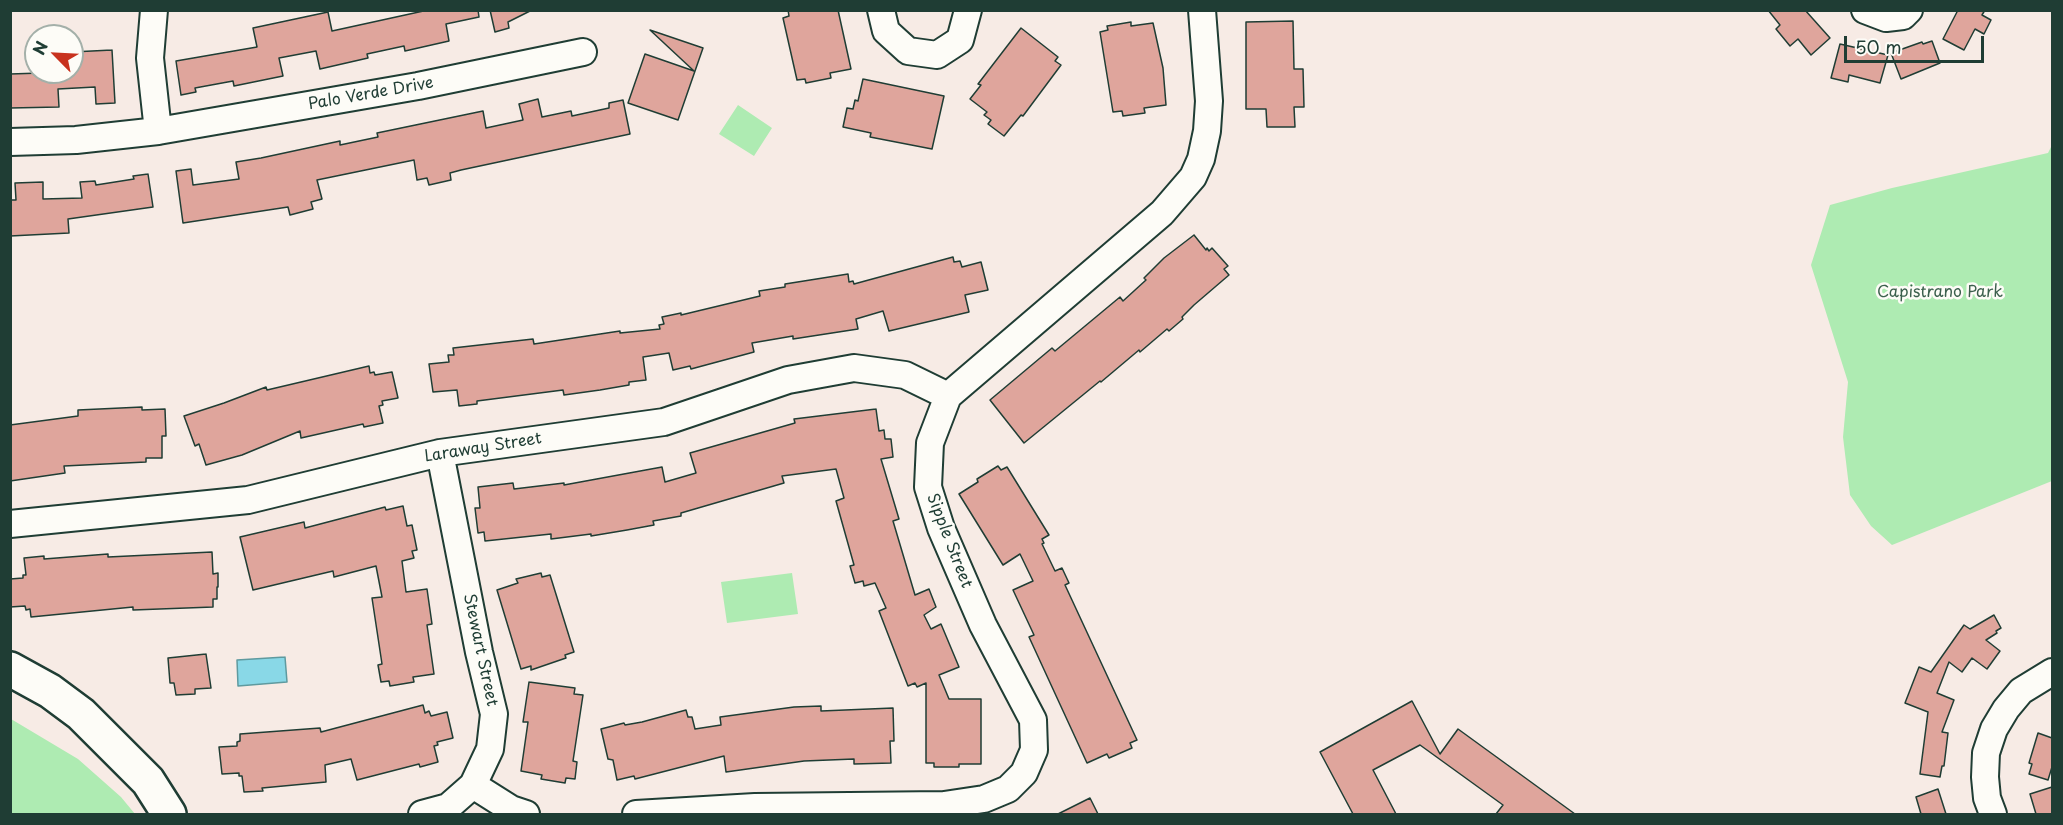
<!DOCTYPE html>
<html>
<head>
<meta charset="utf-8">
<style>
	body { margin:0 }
	#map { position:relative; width:2063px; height:825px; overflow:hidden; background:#f7ebe5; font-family:"Playpen Sans",sans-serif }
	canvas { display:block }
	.frame { position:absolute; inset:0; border:12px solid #1f3d34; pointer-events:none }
	.north { position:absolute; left:24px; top:24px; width:60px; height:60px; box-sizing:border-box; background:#fdfcf7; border:2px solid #a4b0a9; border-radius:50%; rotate:294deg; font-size:16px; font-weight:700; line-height:24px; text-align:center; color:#1f3d34 }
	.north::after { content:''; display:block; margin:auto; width:21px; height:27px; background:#c8321e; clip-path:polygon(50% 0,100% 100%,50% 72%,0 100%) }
	.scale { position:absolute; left:1844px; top:36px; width:140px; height:27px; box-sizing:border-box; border:3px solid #1f3d34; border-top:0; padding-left:8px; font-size:18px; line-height:21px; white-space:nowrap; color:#1f3d34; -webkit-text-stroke:4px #fdfcf7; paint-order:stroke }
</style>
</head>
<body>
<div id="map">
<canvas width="2063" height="825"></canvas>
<div class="frame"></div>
<div class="north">N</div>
<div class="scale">50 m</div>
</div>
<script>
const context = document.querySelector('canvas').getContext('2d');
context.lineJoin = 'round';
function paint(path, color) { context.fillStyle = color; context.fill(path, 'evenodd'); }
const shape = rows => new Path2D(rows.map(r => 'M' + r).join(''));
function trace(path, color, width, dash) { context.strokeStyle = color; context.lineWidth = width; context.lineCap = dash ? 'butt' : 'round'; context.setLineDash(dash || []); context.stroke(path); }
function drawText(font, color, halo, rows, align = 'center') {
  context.font = font + ' "Playpen Sans",sans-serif'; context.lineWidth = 5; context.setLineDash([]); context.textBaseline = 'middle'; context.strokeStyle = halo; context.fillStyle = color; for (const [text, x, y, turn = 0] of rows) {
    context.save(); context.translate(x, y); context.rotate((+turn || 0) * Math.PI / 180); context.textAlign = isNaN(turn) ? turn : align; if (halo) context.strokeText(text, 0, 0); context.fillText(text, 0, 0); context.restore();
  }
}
paint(shape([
	[738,105,772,128,754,156,719,134],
	[2052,145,2052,481,1892,545,1871,526,1850,495,1843,437,1848,382,1811,265,1830,205,1892,188,2048,153],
	[792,573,798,614,727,623,721,582],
	[11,719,78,759,121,797,135,814,11,814]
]), '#aeebb2');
const water = shape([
	[285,657,287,682,238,686,237,660,285,657]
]);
paint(water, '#89d8e7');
trace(water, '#5f9a9f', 1.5);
const building = shape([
	[428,10,478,10,479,17,446,24,449,41,405,51,404,46,367,54,368,58,320,69,316,51,279,58,283,76,234,86,233,81,195,88,196,92,181,95,176,61,257,47,253,28,328,12,332,31,428,10],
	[490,10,532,10,508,22,509,28,495,32,490,10],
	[788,10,838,10,851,69,830,73,831,78,806,83,805,79,797,80,783,18,789,16,788,10],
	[1768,10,1805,10,1830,38,1811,55,1798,39,1790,46,1776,29,1780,25,1768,10],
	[1958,10,1985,10,1982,15,1991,20,1984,34,1975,29,1964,50,1943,39,1958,10],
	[1293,21,1294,69,1303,69,1304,107,1294,107,1295,127,1267,127,1266,109,1246,109,1246,22,1293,21],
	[1131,22,1131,26,1153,23,1163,68,1166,105,1144,108,1145,113,1123,116,1122,111,1113,112,1100,32,1108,30,1107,26,1131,22],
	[1021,28,1058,57,1055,61,1061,65,1023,116,1021,115,1004,136,988,124,991,120,984,115,987,112,970,99,981,85,978,84,1021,28],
	[650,30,703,48,678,120,628,103,645,54,694,71,650,30],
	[1932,41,1940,63,1901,79,1891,53,1922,42,1923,44,1932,41],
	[1840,44,1888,55,1880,83,1849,75,1848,82,1831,78,1840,44],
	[112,50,115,103,96,104,95,87,58,89,59,107,10,108,10,74,72,72,72,52,112,50],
	[863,79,944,96,932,149,870,137,871,133,843,127,847,108,853,109,855,100,858,101,863,79],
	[538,99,542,117,571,111,572,116,609,108,609,103,623,100,630,134,461,170,450,173,451,180,429,185,427,178,417,180,414,160,317,180,322,199,311,202,313,209,290,215,288,207,183,223,176,171,191,169,193,185,239,179,236,162,261,158,340,141,340,145,378,137,377,133,483,111,486,128,523,120,519,104,538,99],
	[148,174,153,207,68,219,69,233,10,236,10,200,16,200,15,183,43,182,43,199,82,198,80,182,95,181,96,185,134,179,133,176,148,174],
	[1194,235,1206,250,1207,248,1209,251,1212,248,1228,266,1224,269,1229,275,1194,305,1182,317,1183,319,1169,331,1167,329,1140,352,1139,350,1101,382,1100,381,1024,443,990,400,1052,348,1055,351,1120,297,1123,301,1146,280,1144,278,1164,258,1194,235],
	[953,257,954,262,960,261,962,267,981,262,988,290,965,295,969,312,889,331,883,311,856,319,858,329,793,339,793,336,752,343,754,352,691,369,690,366,673,370,669,353,643,357,646,380,629,382,629,385,600,390,564,395,563,390,477,401,477,404,459,406,457,390,433,392,429,364,449,362,448,355,454,355,453,348,533,339,534,344,620,331,620,333,660,329,659,325,664,324,662,317,681,313,681,315,760,296,759,291,785,287,785,284,848,274,849,282,853,281,854,284,953,257],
	[369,366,370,373,374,372,375,375,392,372,398,398,382,401,383,405,379,406,383,423,364,427,363,424,301,438,300,431,242,455,206,465,199,444,195,446,184,416,224,403,266,387,267,390,369,366],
	[142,407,142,410,165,409,166,436,162,436,162,458,146,458,146,462,64,466,65,473,10,481,10,425,78,416,78,410,142,407],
	[876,409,879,431,884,430,885,439,891,439,893,457,881,459,899,519,893,521,915,595,929,589,936,607,924,615,931,629,941,624,959,667,939,675,949,699,981,699,981,764,959,764,959,767,934,767,934,763,926,763,926,683,917,687,915,683,908,686,879,611,886,608,875,583,864,586,863,581,855,583,850,566,854,565,836,501,844,498,836,469,782,476,784,483,681,513,681,516,653,521,654,525,627,530,591,536,591,534,551,539,551,534,485,541,484,532,478,533,475,508,480,508,478,487,513,483,514,489,564,483,564,485,662,467,665,482,696,473,690,453,795,423,794,419,876,409],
	[998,466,1001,470,1007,467,1049,535,1042,539,1044,543,1042,544,1055,571,1062,568,1069,583,1065,585,1137,740,1130,743,1132,748,1109,758,1107,754,1087,763,1029,637,1034,635,1013,590,1033,581,1020,554,1003,565,959,494,978,482,977,479,998,466],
	[403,506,407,526,412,525,417,550,412,551,414,558,402,561,406,592,427,589,432,624,427,625,434,674,413,677,414,682,390,686,389,681,381,682,378,665,382,664,372,598,382,597,376,566,334,577,333,571,253,590,240,537,304,522,305,528,385,507,386,510,403,506],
	[212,552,213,574,218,573,218,587,217,587,217,599,213,599,213,607,133,610,133,607,31,617,30,609,26,610,25,606,10,607,10,579,23,578,23,575,26,575,24,558,44,556,44,559,108,554,108,557,212,552],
	[541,573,542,577,550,575,574,652,565,655,566,658,531,670,531,666,521,669,497,590,518,583,516,579,541,573],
	[1994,615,2001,628,1996,631,1997,633,1986,640,2000,651,1987,669,1972,658,1962,672,1949,662,1937,693,1954,700,1942,732,1948,733,1944,766,1942,766,1940,777,1920,774,1928,712,1905,703,1919,667,1931,672,1964,625,1970,629,1994,615],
	[206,654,211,688,195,689,195,694,176,695,174,683,170,683,168,658,206,654],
	[529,682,575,688,574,694,583,695,573,761,577,762,575,779,566,778,565,783,541,779,542,775,521,771,528,722,523,722,529,682],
	[1412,701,1440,754,1458,729,1575,814,1496,814,1503,805,1420,745,1373,770,1396,814,1353,814,1320,752,1412,701],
	[423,705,425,713,429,711,431,716,447,712,453,738,437,742,438,745,434,746,438,762,420,767,419,764,357,780,351,759,325,765,326,782,262,788,263,791,244,792,242,776,239,776,239,773,222,774,219,747,237,746,237,742,240,741,240,734,320,728,321,732,423,705],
	[821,706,821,711,893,708,894,741,890,741,891,763,854,764,854,759,804,761,726,772,724,756,635,779,634,776,617,780,613,760,608,759,601,729,624,723,625,725,642,722,686,710,688,717,692,717,695,729,721,725,720,717,794,707,821,706],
	[2038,733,2052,738,2052,767,2048,780,2029,774,2032,764,2029,763,2038,733],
	[2052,787,2052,814,2036,814,2030,794,2052,787],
	[1938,789,1946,814,1921,814,1916,797,1938,789],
	[1090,798,1098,814,1058,814,1090,798]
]);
paint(building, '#dfa59c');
trace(building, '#1f3d34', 1.5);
const minor = shape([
	[154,10,150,58,158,131],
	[881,10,886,31,908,51,937,55,960,40,968,10],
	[1865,10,1886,18,1903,16,1909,10],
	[10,142,76,140,158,131,418,86,583,52],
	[10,524,248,500,440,453,664,422,788,380,854,368,905,375,948,396],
	[473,785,511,809,526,814],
	[422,814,448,807,473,785,490,749,494,714,479,652,440,453],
	[636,814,755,807,944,805,984,799,1008,789,1024,773,1034,750,1033,720,983,625,941,528,928,487,930,443,948,396,1162,213,1193,177,1201,159,1207,131,1209,101,1202,10],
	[1993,814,1987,798,1985,777,1986,753,1994,729,2006,709,2021,691,2052,672]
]);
const major = shape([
	[10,669,50,691,81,714,148,781,169,814]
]);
trace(minor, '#1f3d34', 30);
trace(major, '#1f3d34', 38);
trace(minor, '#fdfcf7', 26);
trace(major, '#fdfcf7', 33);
drawText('16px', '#1f3d34', '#fdfcf7', [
	["Palo Verde Drive",371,94,-10],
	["Laraway Street",483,448,-9],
	["Sipple Street",949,541,69],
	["Stewart Street",480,650,78]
]);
drawText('16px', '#3c604d', '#fdfcf7', [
	["Capistrano Park",1940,293]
]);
</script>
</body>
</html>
